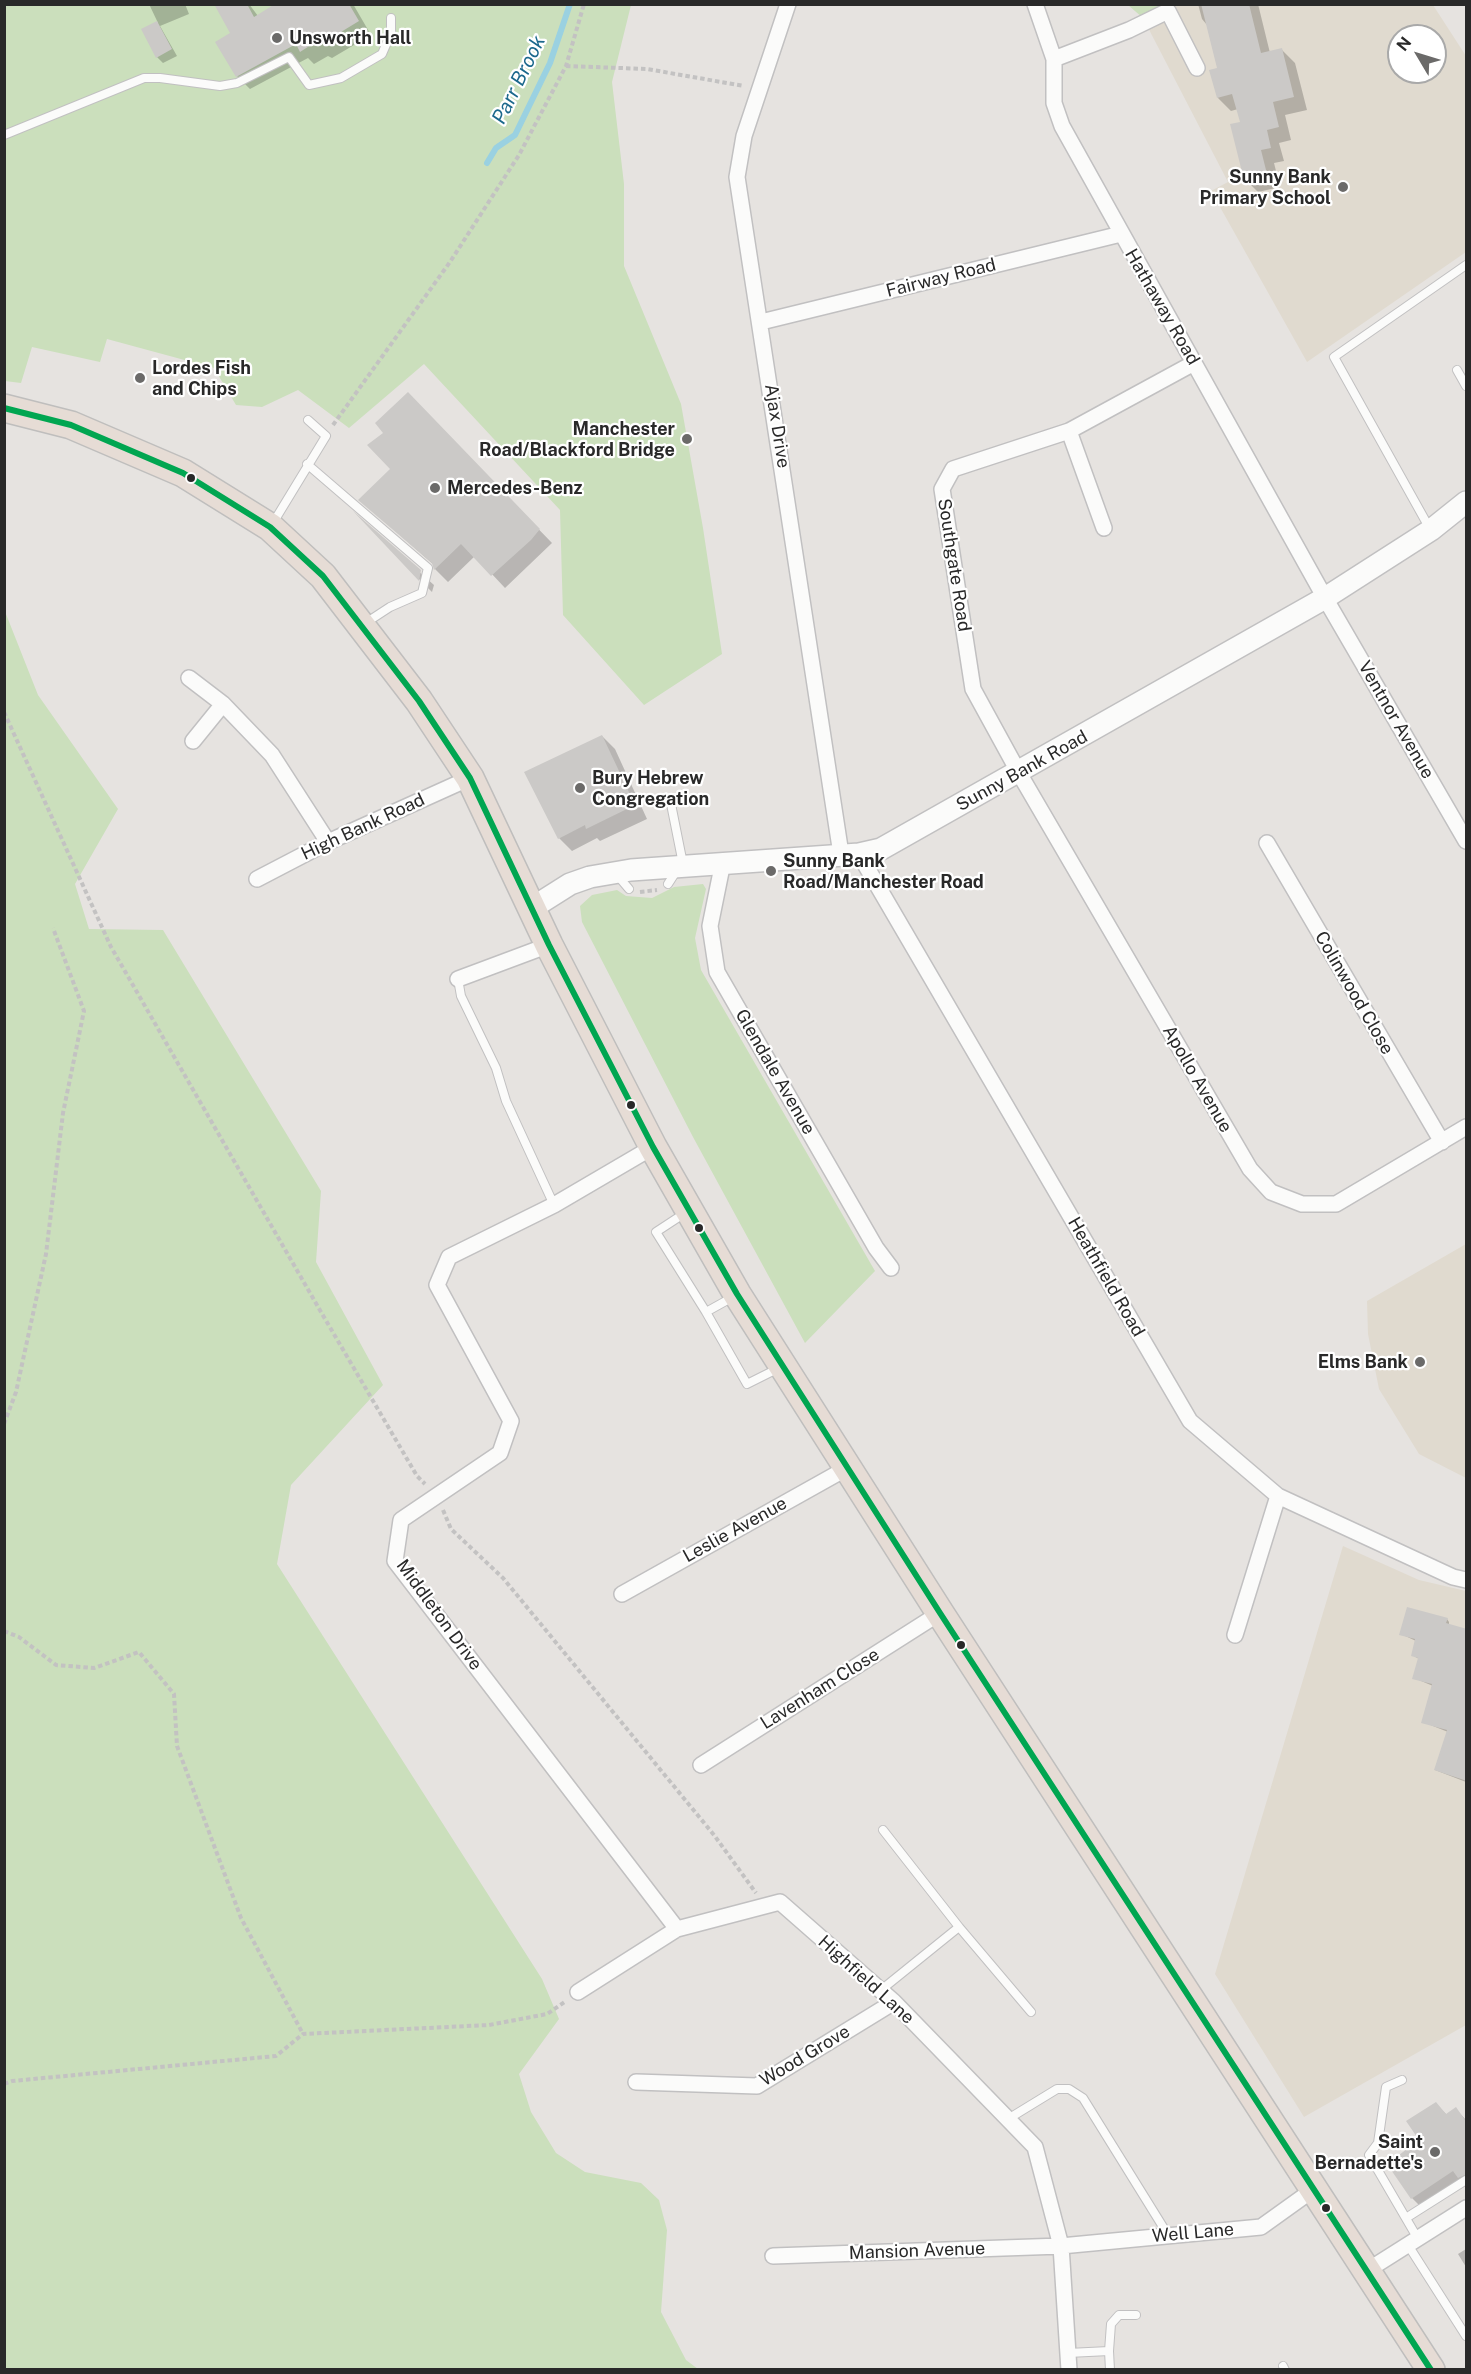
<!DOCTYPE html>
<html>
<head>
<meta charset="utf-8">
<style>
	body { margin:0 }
	#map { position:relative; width:1471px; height:2374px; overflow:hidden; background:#e6e3e0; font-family:"Public Sans",sans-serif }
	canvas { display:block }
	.frame { position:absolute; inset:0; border:6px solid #292929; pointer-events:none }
	.north { position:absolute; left:1387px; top:24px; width:60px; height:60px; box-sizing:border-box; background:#fff; border:2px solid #a9a9a9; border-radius:50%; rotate:308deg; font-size:16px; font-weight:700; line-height:24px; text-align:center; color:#292929 }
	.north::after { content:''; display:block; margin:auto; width:21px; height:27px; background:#6b6a69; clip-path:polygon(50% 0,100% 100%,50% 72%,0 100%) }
</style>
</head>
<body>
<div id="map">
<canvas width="1471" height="2374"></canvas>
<div class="frame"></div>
<div class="north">N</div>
</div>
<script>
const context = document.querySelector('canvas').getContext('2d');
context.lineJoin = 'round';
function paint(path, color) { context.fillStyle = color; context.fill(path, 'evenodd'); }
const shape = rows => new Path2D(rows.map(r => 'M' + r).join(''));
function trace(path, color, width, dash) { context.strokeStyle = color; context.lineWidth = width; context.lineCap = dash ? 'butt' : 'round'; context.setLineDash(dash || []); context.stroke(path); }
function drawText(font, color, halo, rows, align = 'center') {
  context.font = font + ' "Public Sans",sans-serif'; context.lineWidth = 4.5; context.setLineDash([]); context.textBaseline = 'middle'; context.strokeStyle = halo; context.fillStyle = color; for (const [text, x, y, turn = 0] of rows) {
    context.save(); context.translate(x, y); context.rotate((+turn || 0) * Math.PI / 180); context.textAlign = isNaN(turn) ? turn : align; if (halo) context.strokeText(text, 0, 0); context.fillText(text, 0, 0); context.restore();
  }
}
paint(shape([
	[1165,4,1433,5,1466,56,1466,252,1307,362,1211,191,1228,182,1143,18],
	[1399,36,1435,36,1435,72,1399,72],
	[1466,1244,1466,1478,1419,1454,1379,1389,1368,1334,1367,1301],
	[1343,1546,1419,1580,1466,1591,1466,2025,1304,2117,1215,1974]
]), '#e0dacf');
paint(shape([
	[4,5,631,5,612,82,624,184,624,266,681,404,703,528,722,654,644,705,563,615,560,510,424,364,349,428,298,390,262,407,236,405,214,368,107,339,100,362,32,347,21,383,5,381],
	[1128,5,1165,5,1143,18],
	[4,609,38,695,118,809,75,884,89,929,163,930,321,1191,316,1262,383,1385,291,1485,277,1564,542,1979,559,2019,519,2074,531,2112,556,2153,585,2172,641,2183,659,2200,667,2230,661,2312,686,2360,698,2369,5,2369],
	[703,884,706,889,695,938,701,970,875,1271,805,1343,693,1137,582,922,580,906,592,895,617,890,626,896,652,898,674,887]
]), '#cbdfbc');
paint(shape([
	[149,4,185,4,189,14,160,26,177,56,163,63,157,57,143,30,158,23],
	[226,4,249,4,258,16,304,4,353,4,371,35,332,58,328,56,314,64,308,58,250,89,237,76,232,33],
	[1198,4,1258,4,1270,53,1282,50,1295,63,1307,110,1285,115,1291,140,1279,143,1284,161,1274,163,1280,187,1258,192,1245,179,1241,123,1238,109,1231,111,1218,98,1218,69,1207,25,1202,19],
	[408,394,552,543,505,588,475,556,448,582,435,569,434,565,360,500,392,469,385,434],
	[374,532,434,585,432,592,420,580],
	[602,736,615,749,647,819,600,841,597,838,572,851,559,838],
	[1447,1619,1449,1622,1449,1625,1466,1630,1466,1782,1435,1770,1448,1732,1423,1722,1433,1686,1414,1678,1419,1659,1412,1655,1416,1641,1401,1634],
	[1436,2104,1447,2115,1456,2109,1466,2120,1466,2185,1425,2211,1412,2198,1389,2164,1421,2140],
	[1466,2249,1466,2267,1458,2254]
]), '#0003');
trace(shape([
	[487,163,496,148,515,135,550,63,570,4]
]), '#9ad1e1', 6);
paint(shape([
	[214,4,247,4,254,17,275,4,349,4,359,21,318,46,314,43,300,52,296,44,236,77,215,42,230,33],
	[1201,4,1249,4,1261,53,1282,48,1294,97,1273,102,1279,127,1267,130,1271,148,1261,150,1267,174,1244,180,1230,124,1240,122,1232,94,1217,98,1209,70,1217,68],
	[157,21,172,49,156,58,141,29],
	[408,392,540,529,531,540,491,576,461,544,434,570,432,563,358,500,390,469,367,445,383,433,375,423],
	[353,511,421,570,419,581],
	[602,735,635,805,586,829,585,825,558,839,524,772],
	[1407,1607,1448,1618,1446,1623,1467,1629,1467,1781,1434,1770,1447,1730,1421,1723,1432,1684,1412,1679,1418,1658,1411,1656,1415,1639,1399,1635],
	[1436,2102,1446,2114,1456,2107,1467,2123,1467,2174,1458,2178,1453,2171,1411,2199,1387,2164,1419,2140,1406,2121]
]), '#cbc9c7');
const lane = shape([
	[4,135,144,78,160,78,220,86,237,83,289,57,309,85,341,78,382,54,391,33,391,18],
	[1457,370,1466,386],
	[307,464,428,568,422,593,390,607,364,624],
	[273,523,326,436,308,420],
	[1430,529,1334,357,1466,265],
	[671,804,683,864],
	[618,876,629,889],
	[668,884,677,870],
	[458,979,461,996,496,1068,506,1101,554,1205],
	[685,1213,656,1232,706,1312],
	[733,1297,706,1312,747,1384,779,1368],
	[883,1830,959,1927],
	[881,1990,959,1927,1031,2012],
	[1402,2080,1386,2087,1378,2143,1369,2155,1418,2239],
	[1008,2119,1057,2089,1069,2089,1083,2098,1168,2235],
	[1406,2218,1466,2180],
	[1408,2245,1466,2336],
	[1109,2351,1111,2324,1119,2315,1136,2315],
	[1068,2353,1109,2351,1110,2370],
	[1283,2366,1285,2370]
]);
const street = shape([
	[788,4,744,136,737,177,841,854],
	[1035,4,1054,59,1054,103,1062,126,1325,598,1466,841],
	[1054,59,1129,30,1168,11,1197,68],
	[761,322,1121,234],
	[1194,363,1069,431,953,469,942,489,973,689,1019,773,1250,1169,1271,1192,1302,1204,1336,1204,1466,1127],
	[1069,431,1104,528],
	[189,678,223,704,272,755,328,842],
	[193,741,223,704],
	[1267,843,1442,1142],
	[859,854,1190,1421,1278,1496,1453,1577,1466,1580],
	[723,862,710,926,717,972,876,1248,891,1268],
	[257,879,328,842,470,778],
	[458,979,549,945],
	[653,1147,554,1205,449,1257,437,1285,511,1421,500,1453,401,1520,395,1561,677,1929],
	[622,1594,849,1467],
	[1235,1635,1278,1496],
	[701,1765,940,1613],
	[578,1992,677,1929,780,1902,894,2002,1035,2147,1061,2246,1069,2370],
	[636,2082,757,2086,894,2002],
	[773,2256,1061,2246,1261,2227,1314,2189],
	[1368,2270,1466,2208]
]);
const secondary = shape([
	[532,908,570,884,590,877,631,870,859,854,881,849,1325,598,1431,530,1466,502]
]);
const highway = shape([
	[4,408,71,425,183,473,270,527,323,576,419,701,470,778,549,945,653,1147,737,1294,940,1613,1431,2370]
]);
trace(lane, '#c1c0c1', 10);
trace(street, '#c1c0c1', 18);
trace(secondary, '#c1c0c1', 24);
trace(highway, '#bfbebd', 30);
trace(shape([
	[566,66,647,69,744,86],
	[333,425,450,262,519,155,566,66,584,4],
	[4,712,111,947,321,1312,417,1476,425,1484],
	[640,892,657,890],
	[4,1424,16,1392,46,1254,63,1113,84,1011,53,928],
	[443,1510,451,1529,503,1578,714,1835,756,1893],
	[4,1631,19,1637,56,1665,94,1668,139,1652,174,1694,177,1746,241,1918,303,2034],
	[4,2084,12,2081,276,2056,303,2034,489,2025,547,2014,566,2001]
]), '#c3c2c2', 4, [4.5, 3]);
trace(lane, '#fbfbfa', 8);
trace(street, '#fbfbfa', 15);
trace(secondary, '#fbfbfa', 21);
trace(highway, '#e6dcd5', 27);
trace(shape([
	[4,408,71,425,183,473,270,527,323,576,419,701,470,778,549,945,653,1147,737,1294,940,1613,1431,2370]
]), '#00a651', 6);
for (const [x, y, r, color] of [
	[277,38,6,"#6b6a69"],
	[1343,187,6,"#6b6a69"],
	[140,378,6,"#6b6a69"],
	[687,439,6,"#6b6a69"],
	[191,478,5,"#292929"],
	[435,488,6,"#6b6a69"],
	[580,788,6,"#6b6a69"],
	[771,871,6,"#6b6a69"],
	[631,1105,5,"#292929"],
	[699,1228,5,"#292929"],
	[1420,1362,6,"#6b6a69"],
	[961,1645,5,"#292929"],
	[1435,2152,6,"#6b6a69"],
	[1326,2208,5,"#292929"]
]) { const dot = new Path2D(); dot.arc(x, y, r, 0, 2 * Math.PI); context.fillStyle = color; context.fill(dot); trace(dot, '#fff', 2); }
drawText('bold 18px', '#292929', '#fff', [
	["Unsworth Hall",289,38],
	["Sunny Bank",1331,177,"right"],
	["Primary School",1331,198,"right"],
	["Lordes Fish",152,368],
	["and Chips",152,389],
	["Manchester",675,429,"right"],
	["Road/Blackford Bridge",675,450,"right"],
	["Mercedes-Benz",447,488],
	["Bury Hebrew",592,778],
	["Congregation",592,799],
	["Sunny Bank",783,861],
	["Road/Manchester Road",783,882],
	["Elms Bank",1408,1362,"right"],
	["Saint",1423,2142,"right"],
	["Bernadette's",1423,2163,"right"]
], 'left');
drawText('18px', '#292929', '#fff', [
	["Fairway Road",941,278,-14],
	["Hathaway Road",1162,307,60],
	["Ajax Drive",777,426,81],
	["Southgate Road",954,565,81],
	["Ventnor Avenue",1396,720,60],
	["Sunny Bank Road",1022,771,-29],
	["High Bank Road",363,827,-25],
	["Colinwood Close",1354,993,60],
	["Glendale Avenue",775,1072,60],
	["Apollo Avenue",1197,1079,60],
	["Heathfield Road",1106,1277,60],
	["Leslie Avenue",735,1530,-29],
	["Middleton Drive",439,1615,54],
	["Lavenham Close",820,1689,-32],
	["Highfield Lane",866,1980,42],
	["Wood Grove",805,2056,-31],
	["Well Lane",1193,2233,-5],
	["Mansion Avenue",917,2251,-2]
]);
drawText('italic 20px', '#1b688c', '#fff', [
	["Parr Brook",519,80,-64]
]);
</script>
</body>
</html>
